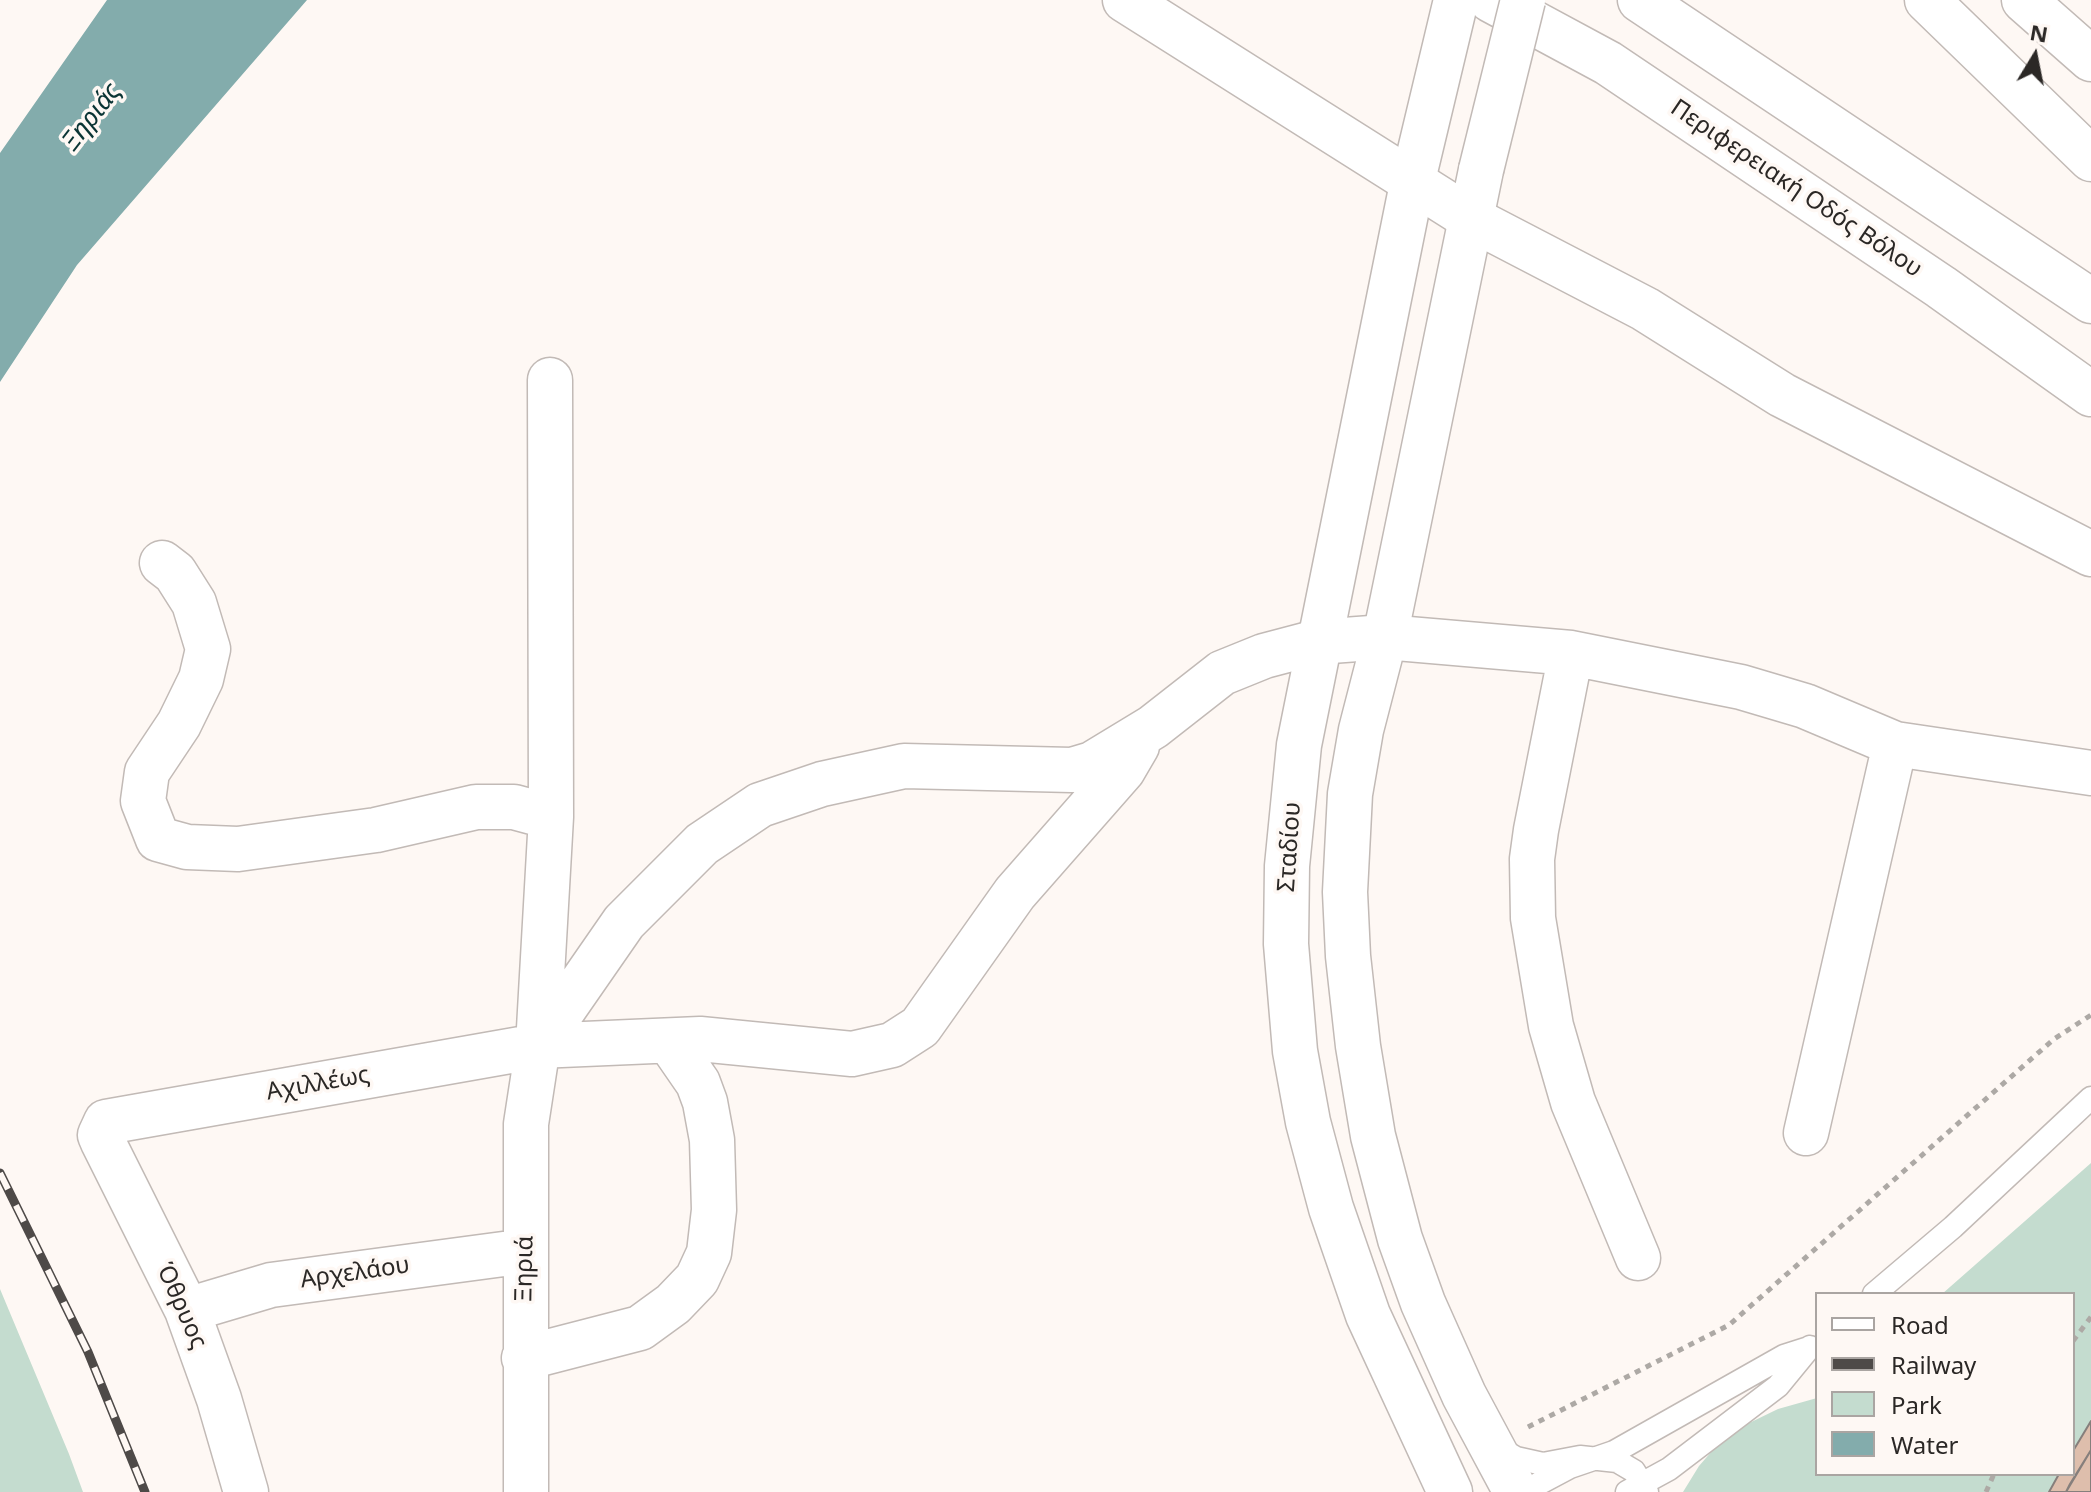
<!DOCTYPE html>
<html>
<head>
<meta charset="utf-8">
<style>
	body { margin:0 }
	#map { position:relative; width:2091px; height:1492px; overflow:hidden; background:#fef8f4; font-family:"Noto Sans",sans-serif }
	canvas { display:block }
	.legend { position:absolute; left:1815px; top:1292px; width:260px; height:184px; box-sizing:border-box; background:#fef8f4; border:2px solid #aaa5a2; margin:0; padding:10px 14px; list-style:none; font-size:24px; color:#2b2826 }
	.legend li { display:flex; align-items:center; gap:16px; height:40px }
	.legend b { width:40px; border:2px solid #aaa5a2 }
	.north { position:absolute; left:1995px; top:16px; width:80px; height:80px; -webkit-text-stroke:6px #fef8f4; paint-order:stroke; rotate:10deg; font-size:22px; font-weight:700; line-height:32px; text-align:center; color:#2b2826 }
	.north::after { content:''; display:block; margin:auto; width:28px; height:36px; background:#2b2826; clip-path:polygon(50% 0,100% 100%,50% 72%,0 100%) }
</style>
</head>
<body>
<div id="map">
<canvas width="2091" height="1492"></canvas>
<ul class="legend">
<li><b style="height:10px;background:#fff"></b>Road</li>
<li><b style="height:10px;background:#4e4a48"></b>Railway</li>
<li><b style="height:22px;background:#c4dccf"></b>Park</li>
<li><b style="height:22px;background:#83acac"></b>Water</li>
</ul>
<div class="north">N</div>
</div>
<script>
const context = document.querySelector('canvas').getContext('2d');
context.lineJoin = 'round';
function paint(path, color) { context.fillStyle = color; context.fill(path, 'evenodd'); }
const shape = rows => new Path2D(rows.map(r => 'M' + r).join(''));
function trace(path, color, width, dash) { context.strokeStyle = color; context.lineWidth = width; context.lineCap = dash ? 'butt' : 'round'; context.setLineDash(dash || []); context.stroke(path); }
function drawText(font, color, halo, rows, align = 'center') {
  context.font = font + ' "Noto Sans",sans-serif'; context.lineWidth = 7; context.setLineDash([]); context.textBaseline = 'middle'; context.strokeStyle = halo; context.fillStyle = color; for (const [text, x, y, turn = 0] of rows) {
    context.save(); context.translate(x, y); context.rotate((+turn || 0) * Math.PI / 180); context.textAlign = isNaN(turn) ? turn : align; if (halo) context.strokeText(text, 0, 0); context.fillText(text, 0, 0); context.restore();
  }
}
paint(shape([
	[2091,1163,2091,1492,1683,1492,1699,1466,1719,1443,1745,1425,1778,1409,1817,1398,1817,1474,2073,1474,2073,1294,1942,1294],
	[0,1289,69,1454,83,1492,0,1492]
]), '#c4dccf');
paint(shape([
	[107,0,307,0,77,265,0,382,0,153]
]), '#83acac');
const building = shape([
	[2091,1421,2091,1450,2066,1492,2049,1492,2059,1474,2073,1474,2073,1451,2091,1421],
	[2091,1450,2091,1492,2066,1492,2070,1484,2091,1450]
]);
paint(building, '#debeac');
trace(building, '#867f7c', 2);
const service = shape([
	[1874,1294,1953,1227,2091,1098],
	[1499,1448,1516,1458,1543,1464,1580,1457,1617,1461,1634,1471,1647,1492],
	[1523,1492,1570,1467,1614,1452,1784,1356,1809,1348],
	[1627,1492,1669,1469,1778,1386,1810,1347]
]);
const minor = shape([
	[2024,0,2091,59],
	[162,563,175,573,194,603,208,649,201,679,179,724,147,772,143,801,158,839,187,847,238,849,376,830,476,807,514,807,551,817],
	[1571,653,1536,830,1532,859,1533,918,1551,1026,1573,1102,1638,1258],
	[538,1046,624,922,702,844,760,805,822,784,904,766,1072,770,1092,764,1153,727,1222,673,1264,656,1317,642,1385,637,1571,653,1741,687,1805,706,1895,744,2091,773],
	[1806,1133,1895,744],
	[187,1310,271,1285,526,1251],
	[524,1358,640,1328,673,1304,697,1279,709,1253,714,1210,712,1140,705,1102,698,1083,669,1041],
	[246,1492,219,1399,187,1310,103,1142,100,1135,106,1122,538,1046,700,1039,852,1054,892,1045,920,1027,1015,893,1123,770,1137,746],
	[526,1492,526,1124,538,1046,551,817,550,380]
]);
const secondary = shape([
	[1481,170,1385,637,1361,730,1350,794,1345,892,1348,956,1358,1046,1373,1136,1400,1239,1423,1303,1464,1395,1516,1492],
	[1450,1492,1368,1315,1331,1208,1308,1122,1295,1051,1286,944,1287,866,1299,745,1412,184,1456,0]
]);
const primary = shape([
	[1125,0,1470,218,1645,309,1782,395,2091,554],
	[1491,0,1608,63,1941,287,2091,394],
	[1640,0,2091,301],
	[1927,0,2091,159]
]);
trace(service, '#c2bab6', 25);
trace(minor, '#c2bab6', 47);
trace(secondary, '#c2bab6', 47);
trace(primary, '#c2bab6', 47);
trace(shape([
	[2073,1341,2091,1317],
	[1528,1427,1729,1325,2054,1039,2091,1015],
	[1986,1492,1994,1474]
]), '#ada9a5', 5, [6, 6]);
trace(service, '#fff', 22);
trace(minor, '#fff', 44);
trace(secondary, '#fff', 44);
trace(primary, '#fff', 44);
const rail = shape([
	[0,1173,88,1352,145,1492]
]);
trace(rail, '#4e4a48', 9);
trace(rail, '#fef8f4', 6, [18]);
const secondaryBridge = shape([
	[1481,170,1523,0]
]);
trace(secondaryBridge, '#c2bab6', 47, []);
trace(secondaryBridge, '#fff', 44);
drawText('24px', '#2b2826', '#fef8f4', [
	["Περιφερειακή Οδός Βόλου",1796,189,34],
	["Σταδίου",1290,847,-86],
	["Αχιλλέως",318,1084,-10],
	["Ξηριά",525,1269,-89],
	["Αρχελάου",355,1273,-8],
	["Όθρυος",181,1306,66]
]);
drawText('italic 26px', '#0a3434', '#fef8f4', [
	["Ξηριάς",92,117,-52]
]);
</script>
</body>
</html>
